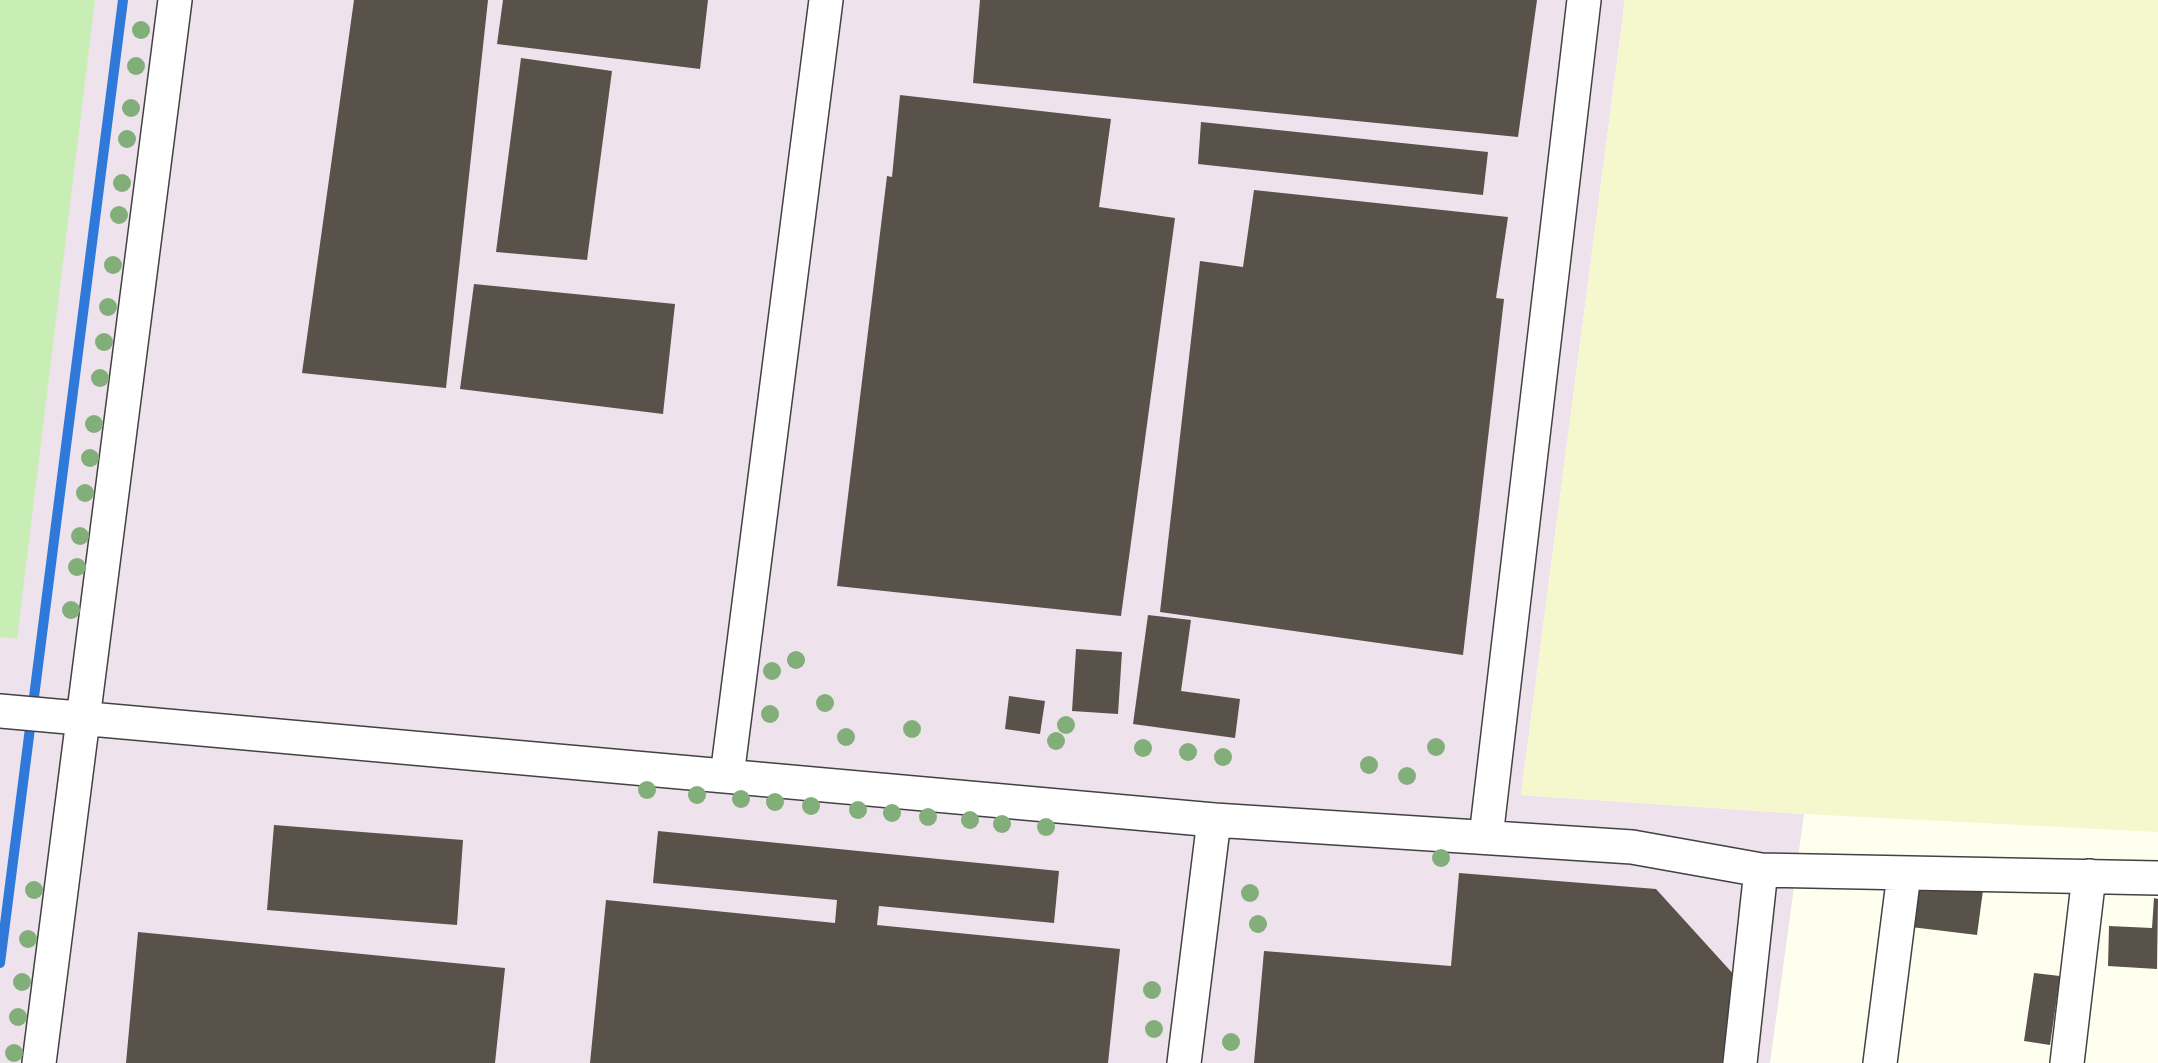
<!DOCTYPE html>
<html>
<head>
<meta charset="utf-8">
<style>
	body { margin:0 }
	canvas { display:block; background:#fffff0 }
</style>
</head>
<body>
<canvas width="2158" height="1063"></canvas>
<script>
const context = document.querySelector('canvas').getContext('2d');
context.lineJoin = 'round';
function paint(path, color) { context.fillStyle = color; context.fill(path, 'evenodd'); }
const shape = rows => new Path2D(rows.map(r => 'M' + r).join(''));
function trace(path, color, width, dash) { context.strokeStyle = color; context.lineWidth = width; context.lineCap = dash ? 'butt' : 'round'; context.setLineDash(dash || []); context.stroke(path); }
paint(shape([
	[0,0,1625,0,1521,795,1804,814,1770,1063,0,1063]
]), '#eee2ed');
paint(shape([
	[1625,0,2158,0,2158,832,1804,814,1521,795]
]), '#f5f8cd');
paint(shape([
	[0,0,95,0,17,639,0,637]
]), '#c9eeb5');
trace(shape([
	[0,963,123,0]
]), '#2f79db', 10);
paint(shape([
	[354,0,488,0,446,388,302,373],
	[503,0,708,0,700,69,497,44],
	[980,0,1537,0,1518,137,973,83],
	[521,58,612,71,587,260,496,252],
	[900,95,1111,119,1099,207,1175,218,1121,616,837,586,887,176,892,177],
	[1201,122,1488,152,1483,195,1198,164],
	[1254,190,1508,217,1496,298,1504,299,1463,655,1160,612,1200,261,1243,267],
	[474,284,675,304,663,414,460,389],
	[1148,615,1191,620,1181,691,1240,699,1235,738,1133,724],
	[1076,649,1122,652,1118,714,1072,711],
	[1009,696,1045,701,1040,734,1005,729],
	[274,825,463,840,457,925,267,910],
	[658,831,1059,871,1054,923,879,906,877,925,1120,949,1108,1063,590,1063,606,900,835,923,837,900,653,883],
	[1459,873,1656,889,1736,977,1729,1063,1254,1063,1264,951,1451,966],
	[1932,880,1984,883,1977,935,1911,927,1914,895],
	[2154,898,2158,899,2157,969,2108,966,2109,926,2152,928],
	[138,932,505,968,495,1063,126,1063],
	[2034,973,2060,976,2050,1045,2024,1041]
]), '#58524a');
const minor = shape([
	[0,711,1214,820,1632,847,1761,870,2158,878],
	[727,776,826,0],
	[1486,837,1584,0],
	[39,1063,175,0],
	[1184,1063,1214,820],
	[1740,1063,1761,870],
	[1880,1063,1904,874],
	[2067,1063,2089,876]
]);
trace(minor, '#424242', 36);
trace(minor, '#fff', 33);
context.fillStyle = '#82af79';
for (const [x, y] of [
	[141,30],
	[136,66],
	[131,108],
	[127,139],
	[122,183],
	[119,215],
	[113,265],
	[108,307],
	[104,342],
	[100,378],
	[94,424],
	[90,458],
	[85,493],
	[80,536],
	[77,567],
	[71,610],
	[796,660],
	[772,671],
	[825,703],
	[770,714],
	[1066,725],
	[912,729],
	[846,737],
	[1056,741],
	[1436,747],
	[1143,748],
	[1188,752],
	[1223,757],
	[1369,765],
	[1407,776],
	[647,790],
	[697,795],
	[741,799],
	[775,802],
	[811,806],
	[858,810],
	[892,813],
	[928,817],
	[970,820],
	[1002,824],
	[1046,827],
	[1441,858],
	[34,890],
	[1250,893],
	[1258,924],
	[28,939],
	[22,982],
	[1152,990],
	[18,1017],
	[1154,1029],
	[1231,1042],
	[14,1053]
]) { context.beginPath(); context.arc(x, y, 9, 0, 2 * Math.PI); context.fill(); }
</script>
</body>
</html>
